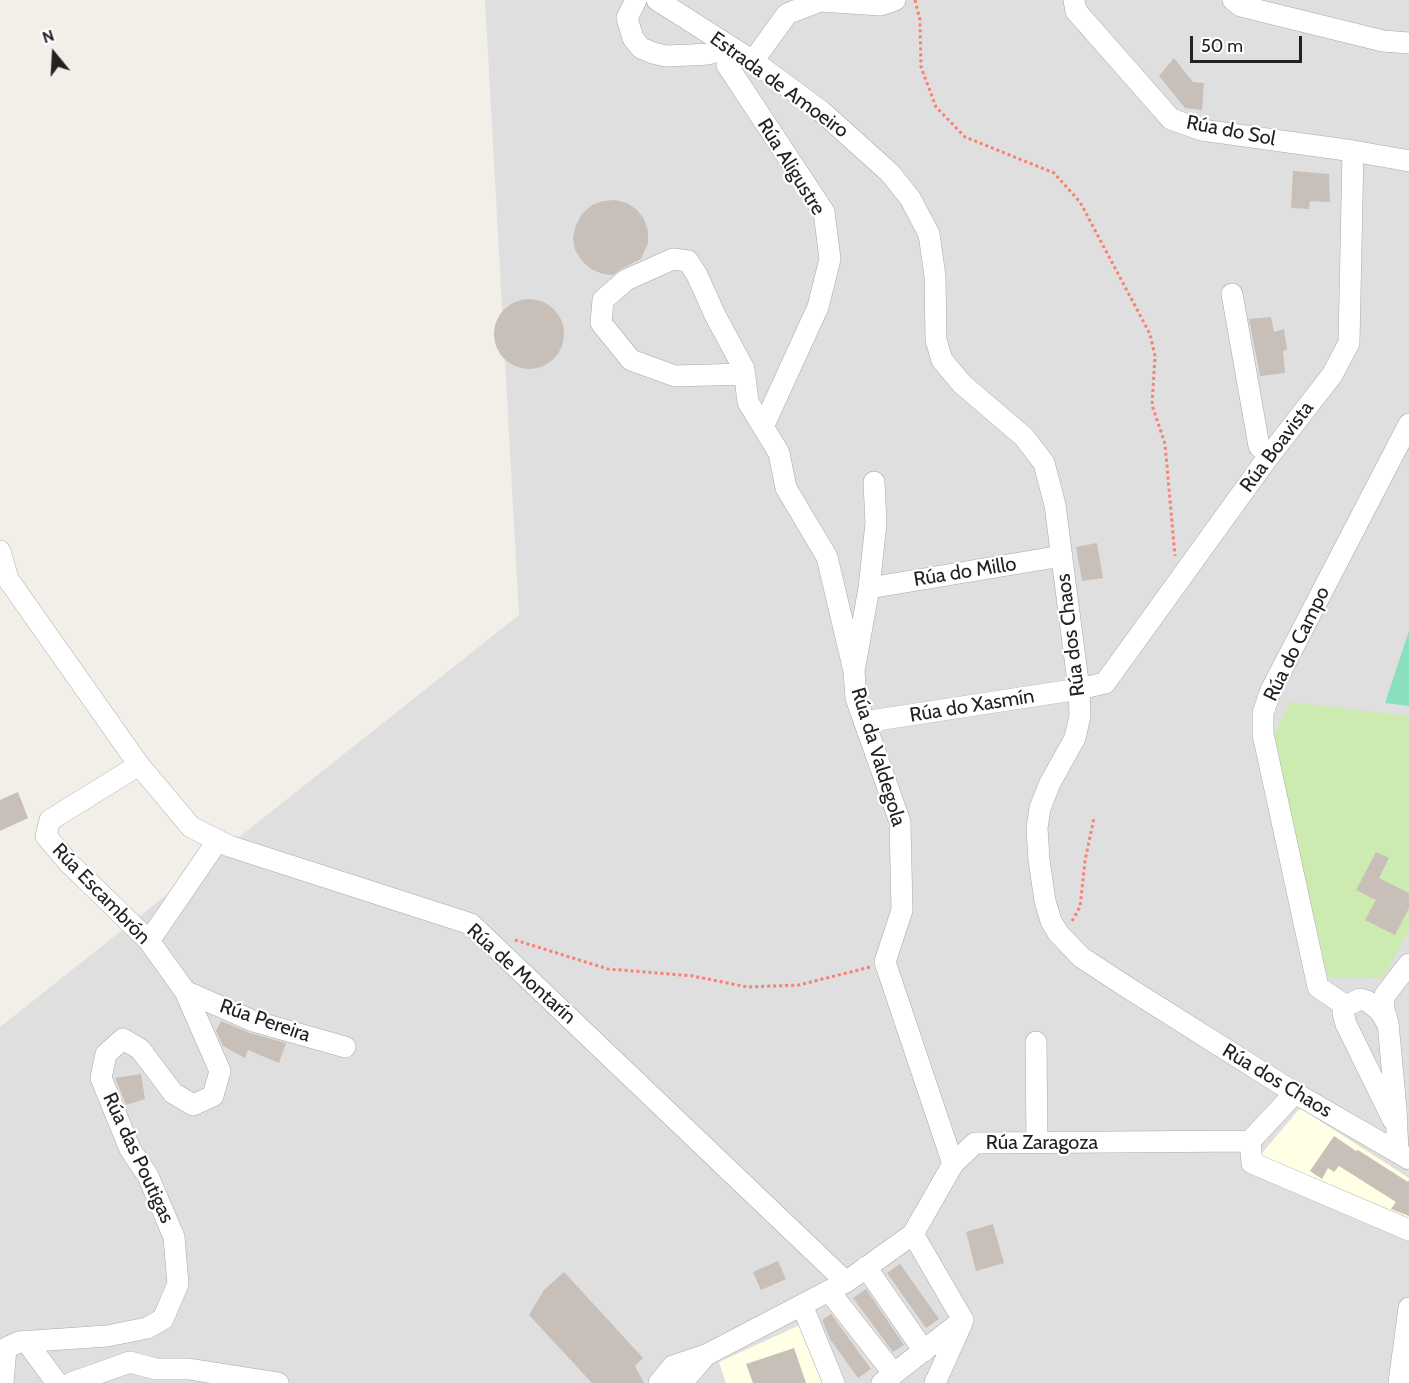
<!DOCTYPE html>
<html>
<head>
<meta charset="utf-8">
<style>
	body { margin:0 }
	#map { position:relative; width:1409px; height:1383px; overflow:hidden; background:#f2efe9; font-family:Cabin,sans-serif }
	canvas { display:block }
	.north { position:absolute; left:24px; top:24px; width:60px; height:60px; -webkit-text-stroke:4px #fff; paint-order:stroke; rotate:342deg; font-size:16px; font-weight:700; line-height:24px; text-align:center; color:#222 }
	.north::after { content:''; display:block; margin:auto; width:21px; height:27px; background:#222; clip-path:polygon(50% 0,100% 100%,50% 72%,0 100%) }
	.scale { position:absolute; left:1190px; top:36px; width:112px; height:27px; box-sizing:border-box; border:3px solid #222; border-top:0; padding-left:8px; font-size:18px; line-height:21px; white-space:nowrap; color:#222; -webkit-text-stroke:4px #fff; paint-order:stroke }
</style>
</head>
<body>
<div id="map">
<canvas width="1409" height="1383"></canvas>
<div class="north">N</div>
<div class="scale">50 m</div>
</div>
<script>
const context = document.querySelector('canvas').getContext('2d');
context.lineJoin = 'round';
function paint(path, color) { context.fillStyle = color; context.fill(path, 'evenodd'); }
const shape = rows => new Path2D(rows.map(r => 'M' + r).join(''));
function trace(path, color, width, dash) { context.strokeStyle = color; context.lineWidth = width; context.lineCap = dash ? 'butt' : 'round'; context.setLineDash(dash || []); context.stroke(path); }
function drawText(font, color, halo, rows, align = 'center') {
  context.font = font + ' Cabin,sans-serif'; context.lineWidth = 4.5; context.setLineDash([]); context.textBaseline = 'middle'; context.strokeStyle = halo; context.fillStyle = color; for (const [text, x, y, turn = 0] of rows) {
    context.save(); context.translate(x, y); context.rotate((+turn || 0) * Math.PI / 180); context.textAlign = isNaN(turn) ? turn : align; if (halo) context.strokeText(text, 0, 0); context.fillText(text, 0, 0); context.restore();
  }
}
paint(shape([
	[485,0,1409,0,1409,1383,0,1383,0,1027,519,615]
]), '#e0dfdf');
paint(shape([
	[1300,1108,1409,1178,1409,1226,1258,1158],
	[802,1324,822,1383,726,1383,719,1362]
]), '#ffffe5');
paint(shape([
	[1290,702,1409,716,1409,930,1383,978,1328,977,1273,738]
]), '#cdebb0');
paint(shape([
	[1409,631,1409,706,1385,703]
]), '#88e0be');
paint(shape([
	[1174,58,1193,82,1204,83,1202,110,1185,108,1159,76],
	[1293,171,1329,174,1330,202,1310,201,1309,209,1291,208],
	[615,200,627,203,637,210,644,219,648,231,648,243,641,259,621,269,613,275,603,274,591,269,582,261,575,250,573,237,576,225,582,214,592,205,603,201],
	'494 334a35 35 0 1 1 70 0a35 35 0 1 1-70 0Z',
	[1271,317,1274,332,1284,329,1287,350,1283,351,1285,373,1260,376,1249,319],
	[1097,543,1103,578,1082,581,1076,547],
	[18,792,28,818,0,831,0,800],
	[1376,852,1389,858,1379,878,1409,893,1409,908,1395,935,1365,920,1376,900,1356,890],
	[221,1021,250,1033,286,1043,279,1063,248,1050,245,1058,223,1046,216,1031],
	[141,1074,145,1099,126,1105,115,1078],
	[1334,1136,1356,1151,1358,1150,1408,1182,1409,1180,1409,1216,1391,1209,1396,1202,1339,1166,1334,1172,1328,1168,1322,1179,1310,1171],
	[993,1224,1004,1263,976,1271,966,1232],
	[778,1261,786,1279,761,1290,753,1272],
	[900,1264,939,1319,926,1328,887,1273],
	[564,1272,643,1358,635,1366,644,1383,592,1383,529,1315,544,1290],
	[866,1289,904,1345,893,1352,853,1298],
	[831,1314,871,1369,858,1378,830,1339,822,1320],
	[794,1348,806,1383,753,1383,746,1364]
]), '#c7bfb8');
const minor = shape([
	[636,0,627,18,633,38,641,48,653,53,666,56,691,55,708,54,730,47],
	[657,0,753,61,821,111,890,173,910,198,929,234,935,276,936,340,942,360,962,384,1024,437,1044,463,1055,505,1079,689,1080,716,1075,738,1050,783,1040,808,1037,828,1039,860,1045,901,1051,921,1058,933,1081,957,1122,984,1295,1093,1409,1159],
	[1074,0,1076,11,1171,119,1202,130,1353,151,1409,161],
	[1233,0,1241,6,1383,41,1409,43],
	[734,49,727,65,824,212,830,259,818,307,764,425],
	[753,61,787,14,820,1,880,5,895,0],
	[1232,294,1259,446,1270,455],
	[744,374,675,376,631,360,601,323,603,300,626,280,673,259,688,261,697,275,715,315,744,369,748,402,779,453,786,488,827,557,854,671],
	[874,482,876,523,869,588,854,671,856,698,900,822,902,910,885,962,953,1164],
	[0,551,8,579,139,765,191,827,229,846,471,924,846,1282],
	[869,588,1062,556],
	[864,722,1079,689,1105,683,1266,460,1332,375,1349,343,1353,151],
	[149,941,218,840],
	[185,991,253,1021,345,1047],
	[1346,1006,1318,987,1263,734,1263,713,1271,690,1409,424],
	[1346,1006,1343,1013,1346,1024,1393,1120],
	[1346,1006,1360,999,1367,1001,1380,1011,1387,1023],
	[1036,1042,1037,1143],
	[1250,1141,1252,1163,1409,1230],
	[1398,1152,1396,1109,1388,1023,1383,1006,1385,995,1409,964],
	[913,1234,963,1320],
	[866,1267,924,1351],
	[829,1291,894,1374],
	[802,1305,834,1383],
	[26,1341,57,1383],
	[3,1383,6,1348,19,1342,107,1336,147,1328,163,1319,178,1284,174,1237,148,1176,130,1149,101,1078,106,1054,123,1039,140,1049,173,1093,193,1105,213,1096,220,1071,185,991,149,941,68,862,46,836,50,820,139,765],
	[71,1383,130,1362,156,1369,189,1369,278,1383],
	[659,1383,673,1366,706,1355,846,1282,913,1234,953,1164,975,1143,1250,1141,1295,1093],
	[682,1383,706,1355],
	[882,1383,963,1320],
	[935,1383,962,1323],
	[1399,1383,1409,1308]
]);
trace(minor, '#a9a9a9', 22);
trace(shape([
	[915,0,920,20,921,67,936,107,965,137,1054,173,1080,202,1150,334,1155,356,1152,405,1165,444,1175,556],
	[1072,921,1080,907,1085,861,1094,818],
	[515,940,608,969,693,976,747,987,799,985,870,967]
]), '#fa8072', 3, [3, 3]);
trace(minor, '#fff', 21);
drawText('20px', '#222', '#fff', [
	["Estrada de Amoeiro",779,85,36],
	["Rúa do Sol",1231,131,11],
	["Rúa Aligustre",791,167,58],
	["Rúa Boavista",1277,447,-53],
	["Rúa do Millo",965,572,-9],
	["Rúa dos Chaos",1071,635,-97],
	["Rúa do Campo",1297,644,-64],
	["Rúa do Xasmín",972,706,-9],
	["Rúa da Valdegola",878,757,73],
	["Rúa Escambrón",101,894,46],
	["Rúa de Montarín",521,974,42],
	["Rúa Pereira",265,1021,19],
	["Rúa dos Chaos",1277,1081,31],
	["Rúa Zaragoza",1042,1143],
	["Rúa das Poutigas",138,1158,65]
]);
</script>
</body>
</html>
